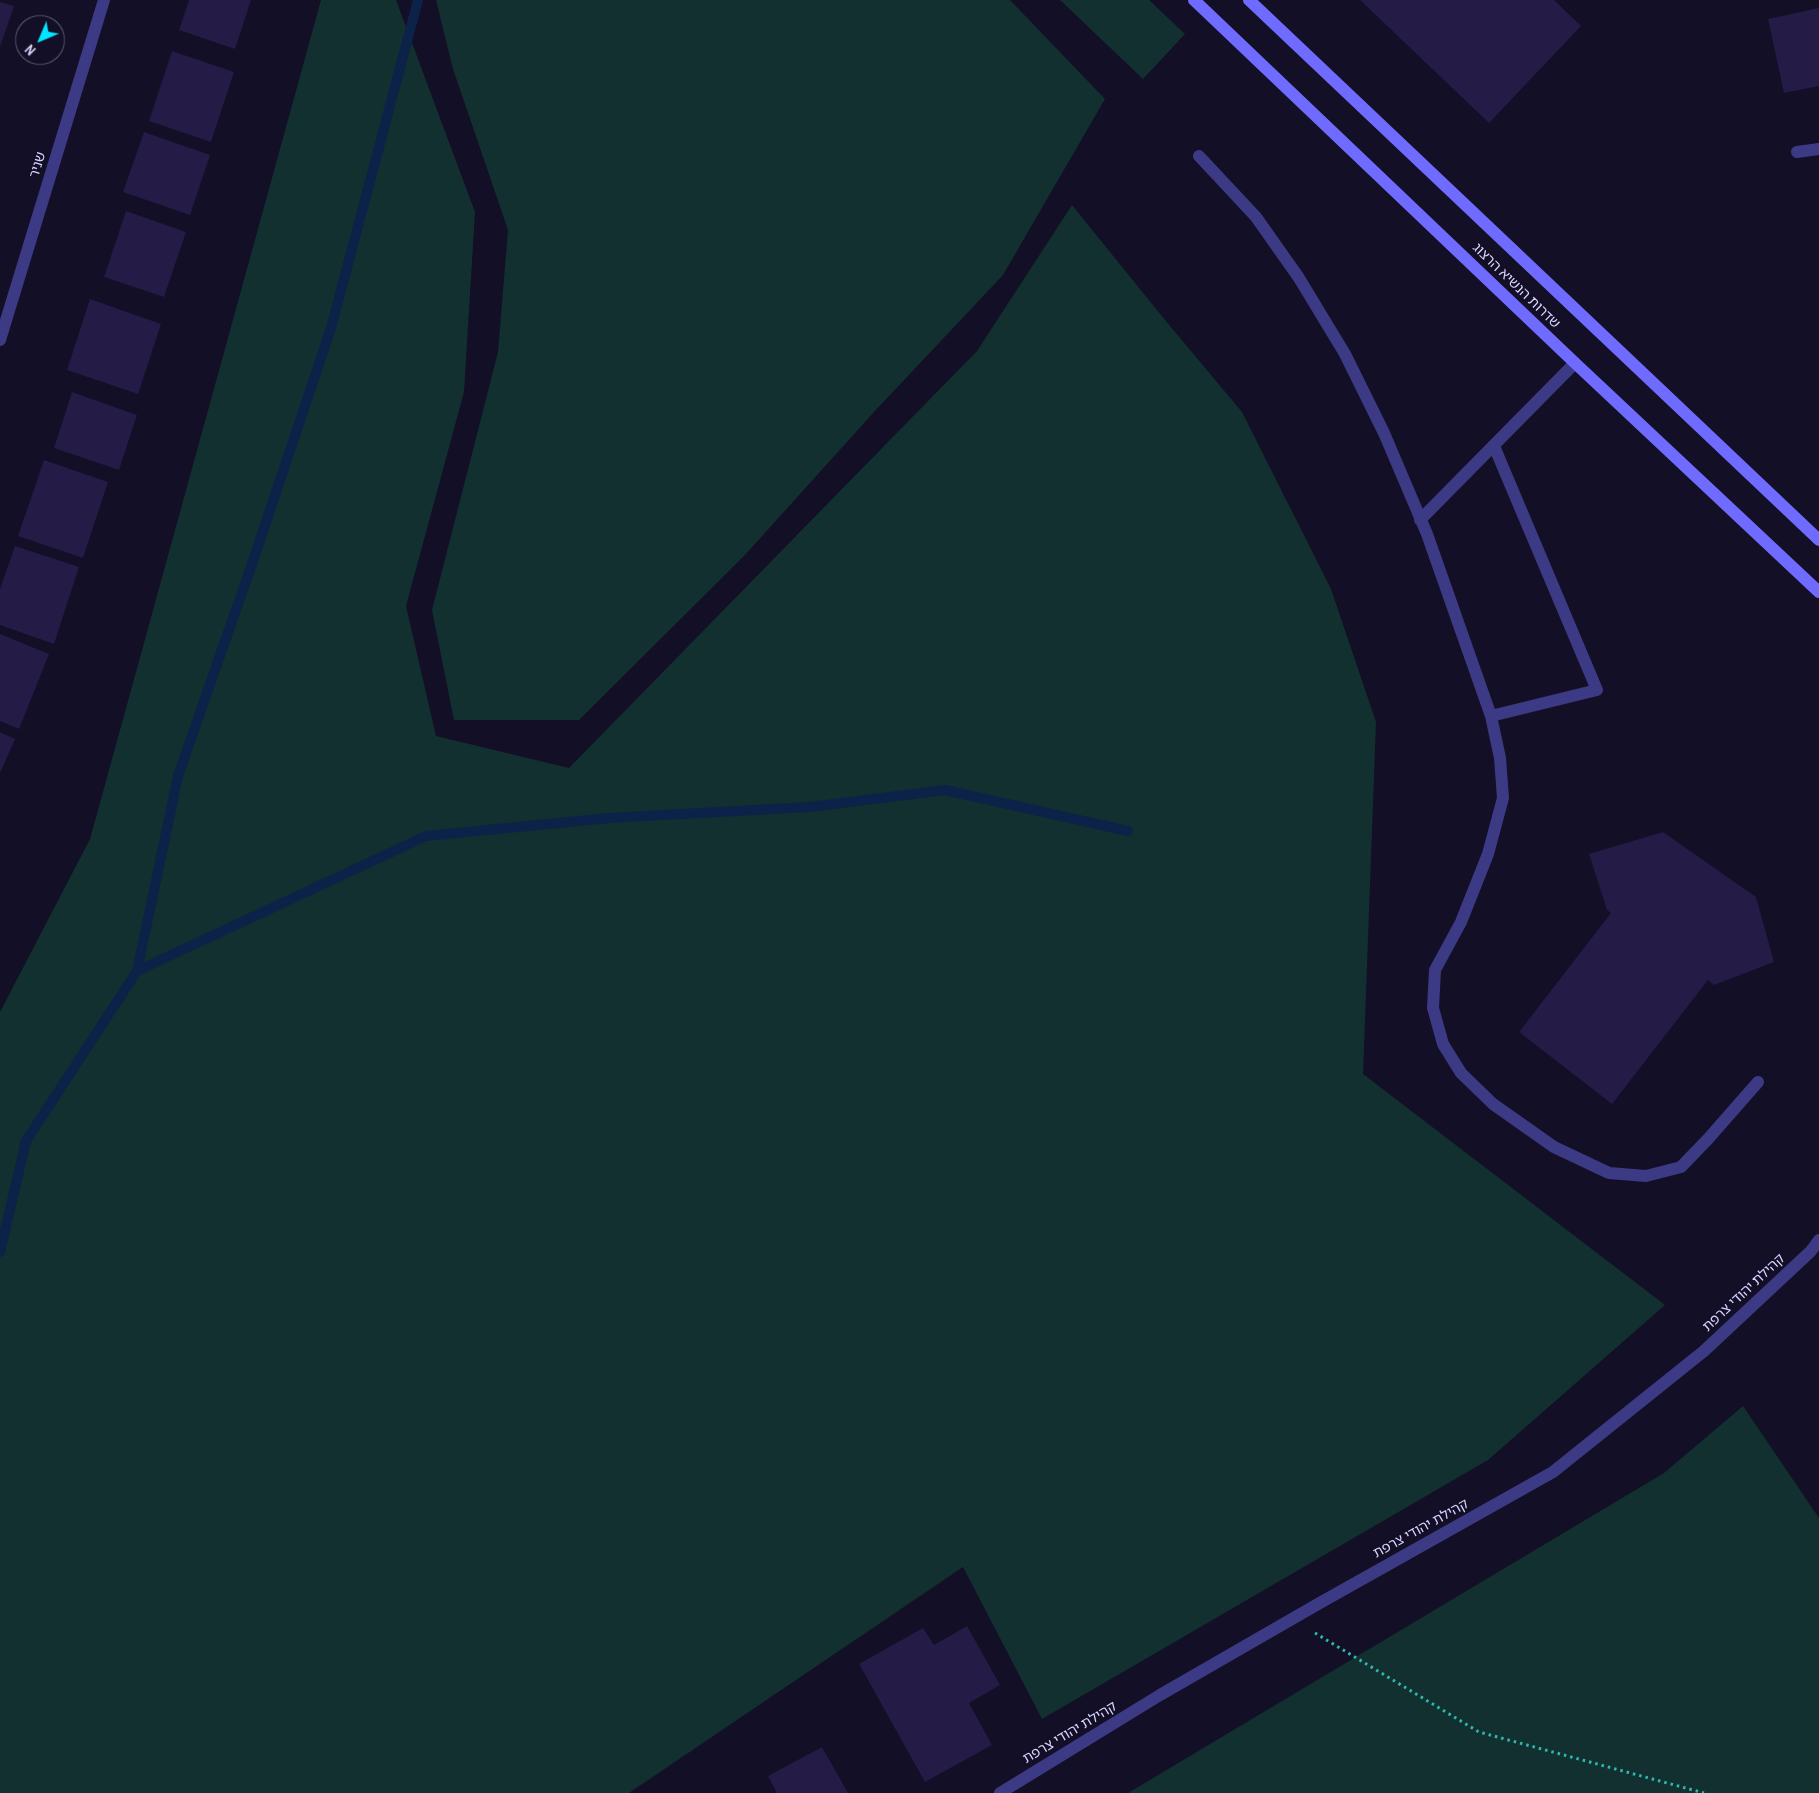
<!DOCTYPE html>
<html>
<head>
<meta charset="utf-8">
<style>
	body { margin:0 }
	#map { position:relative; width:1819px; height:1793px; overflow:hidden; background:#130f26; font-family:"Archivo Narrow",sans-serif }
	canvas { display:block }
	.north { position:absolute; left:15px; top:15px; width:50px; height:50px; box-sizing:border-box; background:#130f26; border:1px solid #625e7d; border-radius:50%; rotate:225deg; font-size:14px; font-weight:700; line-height:20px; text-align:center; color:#d9d4ff }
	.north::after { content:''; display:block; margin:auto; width:18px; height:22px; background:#00e5ff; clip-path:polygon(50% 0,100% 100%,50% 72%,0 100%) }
</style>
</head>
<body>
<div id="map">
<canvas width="1819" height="1793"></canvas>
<div class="north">N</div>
</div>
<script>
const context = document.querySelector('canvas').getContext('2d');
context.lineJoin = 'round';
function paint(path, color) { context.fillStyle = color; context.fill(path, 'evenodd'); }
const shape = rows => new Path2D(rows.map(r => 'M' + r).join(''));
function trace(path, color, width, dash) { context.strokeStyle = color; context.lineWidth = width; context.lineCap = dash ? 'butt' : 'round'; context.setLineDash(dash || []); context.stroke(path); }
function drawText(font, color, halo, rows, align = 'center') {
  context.font = font + ' "Archivo Narrow","Noto Sans Hebrew",sans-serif'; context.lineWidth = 4; context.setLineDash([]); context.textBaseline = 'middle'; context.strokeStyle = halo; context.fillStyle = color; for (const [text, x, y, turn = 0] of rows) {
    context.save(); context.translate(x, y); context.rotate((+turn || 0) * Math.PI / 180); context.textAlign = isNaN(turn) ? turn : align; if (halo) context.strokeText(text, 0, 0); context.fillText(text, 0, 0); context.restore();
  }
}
paint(shape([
	[321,0,396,0,475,212,464,392,406,606,436,736,569,768,977,351,1072,205,1165,320,1242,412,1331,589,1376,722,1363,1074,1665,1305,1488,1460,1042,1719,963,1567,629,1793,0,1793,0,1012,90,839],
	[436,0,1010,0,1105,99,1003,275,874,412,745,555,579,720,454,720,432,610,498,352,508,230,453,69],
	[1060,0,1149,0,1185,34,1143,79],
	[1743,1406,1819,1518,1819,1793,1128,1793,1664,1473]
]), '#12302f');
trace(shape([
	[137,971,426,836,609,818,810,807,945,790,1128,831],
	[0,1252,26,1141,137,971,178,776,254,558,331,328,418,0]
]), '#0c2248', 10);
paint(shape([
	[189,0,251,0,235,49,179,30],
	[1360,0,1554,0,1581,26,1489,123],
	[0,2,14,6,0,47],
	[1819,8,1819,86,1784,93,1768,19],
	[172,51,234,72,211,142,149,121],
	[144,132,210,155,190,215,123,192],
	[126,211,186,232,164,297,104,277],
	[90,299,161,324,138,394,67,370],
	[72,392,137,415,119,470,54,448],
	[44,460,108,482,83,558,18,536],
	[15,546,79,567,54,644,0,625,0,589],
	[0,634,49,654,19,729,0,721],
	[0,732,15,739,0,773],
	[1663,832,1756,897,1774,962,1714,985,1708,980,1612,1104,1519,1032,1611,913,1607,910,1589,854],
	[967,1626,1000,1685,969,1703,992,1745,925,1782,859,1664,923,1628,934,1645],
	[822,1747,848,1793,777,1793,768,1776]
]), '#241b47');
trace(shape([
	[1315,1633,1479,1732,1704,1793]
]), '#2fb8b0', 3, [2.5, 4]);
trace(shape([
	[1797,152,1819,149],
	[1199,156,1256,217,1299,278,1345,354,1384,433,1427,534,1491,716,1500,758,1503,798,1488,854,1461,922,1435,970,1433,1008,1443,1044,1461,1073,1493,1104,1554,1147,1609,1173,1646,1176,1681,1167,1708,1139,1758,1082],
	[1420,520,1575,363],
	[1491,716,1597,690,1494,446]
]), '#3d3a85', 12);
trace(shape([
	[0,340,104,0],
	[1000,1793,1160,1695,1318,1604,1553,1472,1704,1351,1811,1251,1819,1240]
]), '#3d3a85', 12);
trace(shape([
	[1194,0,1575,363,1819,592],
	[1249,0,1819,540]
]), '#6f6bff', 12);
drawText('14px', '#d9d4ff', '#130f26', [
	["שניר",38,165,-73],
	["שדרות הנשיא הרצוג",1516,286,44],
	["קהילת יהודי צרפת",1744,1293,-43],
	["קהילת יהודי צרפת",1421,1529,-29],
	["קהילת יהודי צרפת",1070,1733,-31]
]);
</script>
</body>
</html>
